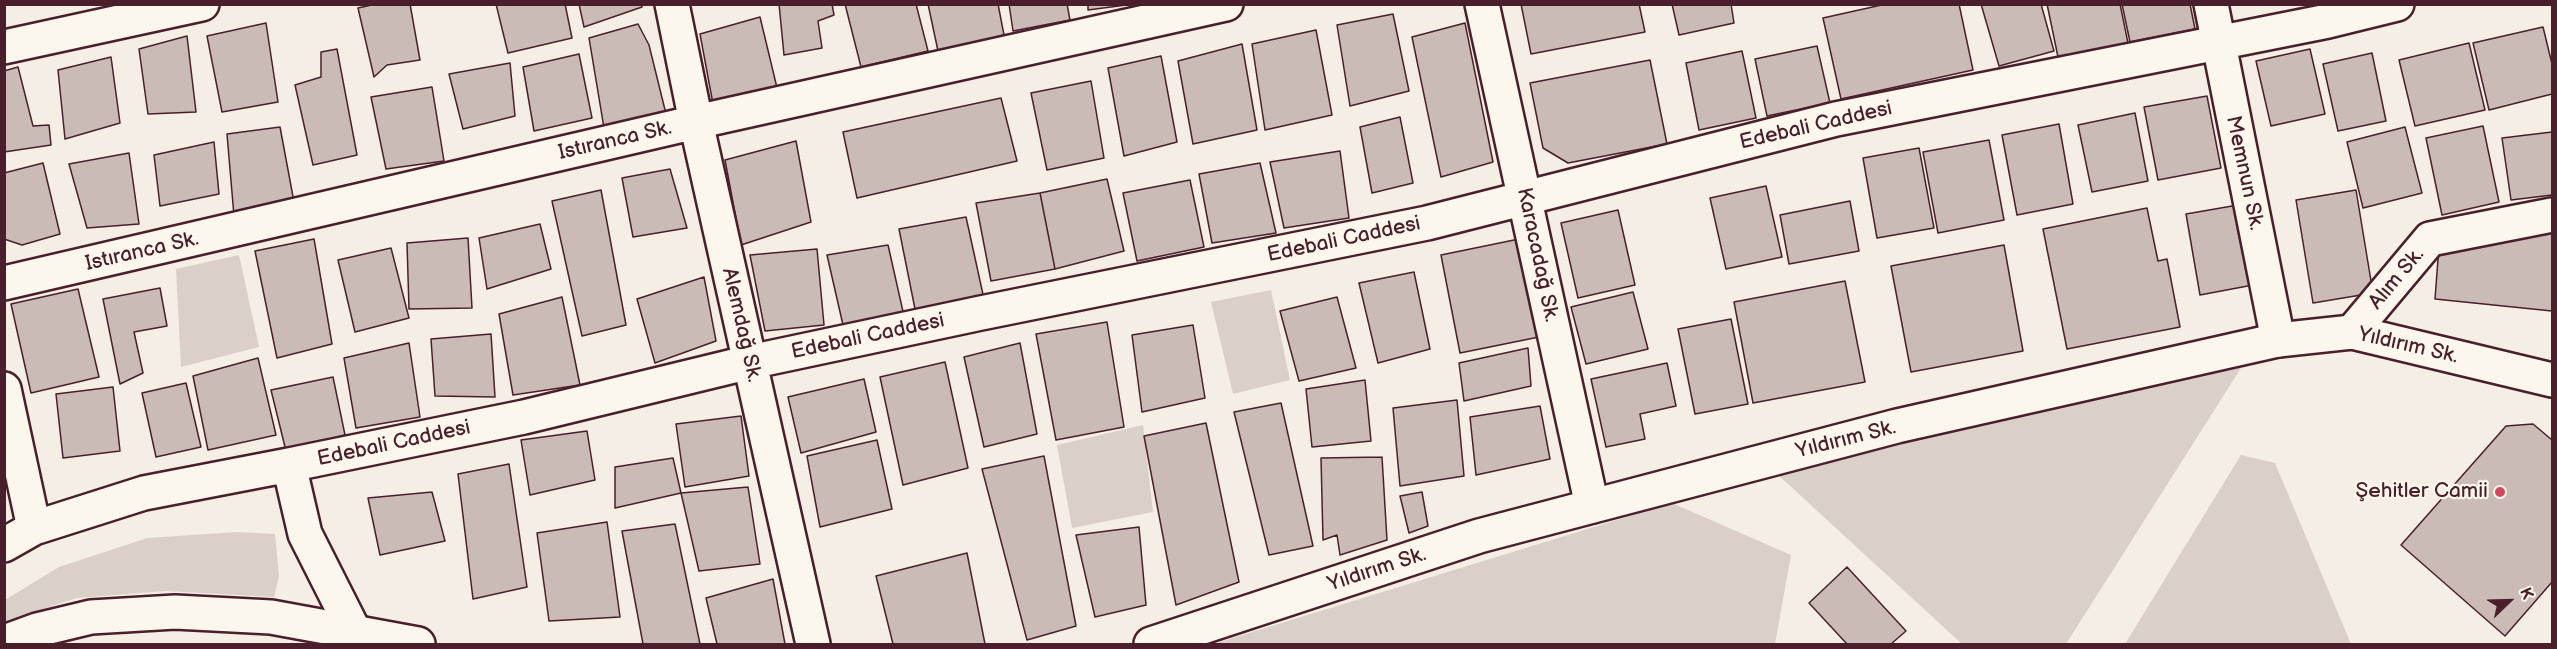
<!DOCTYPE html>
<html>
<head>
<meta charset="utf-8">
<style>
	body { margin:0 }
	#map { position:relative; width:2557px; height:649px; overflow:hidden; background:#f4eee4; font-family:"Balsamiq Sans",sans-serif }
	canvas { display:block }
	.frame { position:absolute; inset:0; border:6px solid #4a1f2b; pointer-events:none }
	.north { position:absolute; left:2479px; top:571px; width:60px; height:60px; -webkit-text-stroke:4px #fbf7ec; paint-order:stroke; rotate:67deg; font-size:16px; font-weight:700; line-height:24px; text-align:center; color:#4a1f2b }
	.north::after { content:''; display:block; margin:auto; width:21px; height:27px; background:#4a1f2b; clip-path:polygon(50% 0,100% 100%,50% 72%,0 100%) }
</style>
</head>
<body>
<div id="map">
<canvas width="2557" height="649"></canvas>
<div class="frame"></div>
<div class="north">K</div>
</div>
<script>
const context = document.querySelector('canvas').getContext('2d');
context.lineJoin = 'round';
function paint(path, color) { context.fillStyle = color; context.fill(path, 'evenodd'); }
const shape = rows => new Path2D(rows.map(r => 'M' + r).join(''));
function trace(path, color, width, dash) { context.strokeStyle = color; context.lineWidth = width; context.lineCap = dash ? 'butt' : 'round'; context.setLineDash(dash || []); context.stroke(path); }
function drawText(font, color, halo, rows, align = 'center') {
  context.font = font + ' "Balsamiq Sans",sans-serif'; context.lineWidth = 4.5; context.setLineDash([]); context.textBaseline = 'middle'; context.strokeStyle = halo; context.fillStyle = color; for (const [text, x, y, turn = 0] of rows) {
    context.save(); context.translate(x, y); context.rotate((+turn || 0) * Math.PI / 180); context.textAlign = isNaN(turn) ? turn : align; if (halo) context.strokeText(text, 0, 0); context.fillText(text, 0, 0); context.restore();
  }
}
paint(shape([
	[239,255,259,347,181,367,176,269],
	[1271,290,1290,380,1233,394,1211,302],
	[2241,368,2066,644,1962,644,1776,473],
	[1143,425,1153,512,1072,528,1057,445],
	[2241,455,2275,463,2351,644,2125,644],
	[1672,503,1791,555,1775,644,1213,644],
	[237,532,275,534,279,576,274,597,166,591,77,598,5,621,5,600,59,567,147,538]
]), '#dbd0c9');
const building = shape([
	[376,4,410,4,420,60,387,65,374,77,358,8,376,4],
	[496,4,565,4,572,38,508,53,496,4],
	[579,4,642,4,642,7,584,27,579,4],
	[779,4,832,4,834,15,818,21,822,48,784,55,779,4],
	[845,4,916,4,928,51,861,67,845,4],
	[928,4,998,4,1004,35,938,51,928,4],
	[1009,4,1067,4,1070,20,1013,31,1009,4],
	[1088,4,1134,4,1088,10,1088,4],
	[1521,4,1639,4,1645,32,1531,54,1521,4],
	[1672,4,1731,4,1734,23,1679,35,1672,4],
	[1886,4,1959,4,1973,70,1841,99,1823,18,1886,4],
	[1981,4,2041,4,2054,51,1999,66,1981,4],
	[2047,4,2120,4,2128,43,2058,57,2047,4],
	[2122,4,2190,4,2195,29,2130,42,2122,4],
	[1393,14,1409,91,1350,106,1337,25,1393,14],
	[760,17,778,92,713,104,700,34,760,17],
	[266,23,278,102,222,112,207,36,266,23],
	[1465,23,1493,162,1441,177,1412,37,1465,23],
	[638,24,649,45,666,114,604,128,589,38,638,24],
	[2543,27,2552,64,2552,94,2489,110,2473,43,2543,27],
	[1316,30,1332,115,1265,130,1252,44,1316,30],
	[187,36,196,112,148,114,139,49,187,36],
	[2469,43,2485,110,2415,126,2399,60,2469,43],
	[1242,44,1257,130,1193,144,1178,61,1242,44],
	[1817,46,1830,103,1767,116,1755,59,1817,46],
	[337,49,357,155,313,165,295,85,321,77,321,52,337,49],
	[2310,49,2325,114,2271,126,2256,61,2310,49],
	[1742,51,1756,118,1699,130,1686,63,1742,51],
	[2372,53,2386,121,2338,131,2323,64,2372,53],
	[579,54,592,118,534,131,523,67,579,54],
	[1161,56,1177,142,1124,156,1108,68,1161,56],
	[111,57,120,123,65,139,58,70,111,57],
	[1650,60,1667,144,1568,163,1543,148,1530,83,1650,60],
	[510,63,515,116,463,129,449,74,510,63],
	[18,67,33,126,49,125,51,145,4,152,4,71,18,67],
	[1091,81,1104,158,1047,170,1031,93,1091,81],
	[432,87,444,161,386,169,371,97,432,87],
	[2207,96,2221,168,2158,180,2144,107,2207,96],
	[1001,98,1017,161,857,198,843,132,1001,98],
	[2135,113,2148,181,2092,192,2078,125,2135,113],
	[1400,117,1413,183,1372,193,1360,127,1400,117],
	[2059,124,2073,204,2017,215,2002,135,2059,124],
	[2483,126,2499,202,2442,215,2426,138,2483,126],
	[280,127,294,202,234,216,227,134,280,127],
	[2405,127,2422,193,2363,208,2347,142,2405,127],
	[2552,132,2552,195,2511,200,2502,138,2552,132],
	[1989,140,2004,220,1938,233,1923,152,1989,140],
	[796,141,811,222,741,245,725,160,796,141],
	[214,142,219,194,160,206,154,155,214,142],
	[1919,148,1934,228,1877,238,1863,158,1919,148],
	[1340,151,1349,218,1284,228,1270,162,1340,151],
	[129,153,139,224,87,228,69,164,129,153],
	[43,163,60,234,22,245,4,239,4,173,43,163],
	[1260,163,1276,233,1212,243,1199,174,1260,163],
	[670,169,687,228,633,237,622,178,670,169],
	[1107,179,1124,251,1055,269,1040,193,1107,179],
	[1190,180,1204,247,1137,261,1123,193,1190,180],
	[1766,186,1782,257,1726,269,1710,198,1766,186],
	[601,190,626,325,582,336,552,201,601,190],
	[2356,190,2373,293,2313,303,2296,200,2356,190],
	[1040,193,1055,269,991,281,976,203,1040,193],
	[1850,201,1859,251,1789,264,1780,215,1850,201],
	[2238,205,2253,285,2200,295,2186,214,2238,205],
	[2147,208,2158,261,2167,259,2180,327,2067,349,2043,229,2147,208],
	[1618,210,1635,285,1578,298,1561,223,1618,210],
	[966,217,984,299,915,309,899,229,966,217],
	[540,224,551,269,487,289,479,238,540,224],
	[2552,228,2552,311,2435,299,2439,246,2552,228],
	[468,238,472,308,409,309,407,243,468,238],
	[314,239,332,344,277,358,255,251,314,239],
	[1519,239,1539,337,1460,353,1441,255,1519,239],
	[888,245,904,316,843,325,827,255,888,245],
	[2004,245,2023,351,1911,372,1891,266,2004,245],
	[391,248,409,318,355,332,338,260,391,248],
	[817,249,824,325,765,331,750,255,817,249],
	[1414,272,1430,349,1378,363,1359,283,1414,272],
	[704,277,716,341,655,363,637,299,704,277],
	[1845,281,1865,382,1753,403,1734,302,1845,281],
	[160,288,167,326,134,332,143,373,120,384,103,299,160,288],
	[78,289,99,377,31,393,11,304,78,289],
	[1633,292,1648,349,1586,364,1571,307,1633,292],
	[562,297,580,385,513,395,499,314,562,297],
	[1337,297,1356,368,1299,381,1280,311,1337,297],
	[1731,319,1748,404,1695,414,1678,329,1731,319],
	[1107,322,1124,427,1056,440,1036,334,1107,322],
	[1193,325,1205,398,1142,412,1132,335,1193,325],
	[491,334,495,397,435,396,431,339,491,334],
	[409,343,420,417,356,428,344,358,409,343],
	[1020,343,1037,434,984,447,964,357,1020,343],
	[1528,348,1531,386,1464,401,1459,363,1528,348],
	[258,358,276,435,208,450,193,376,258,358],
	[945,362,968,468,903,485,880,377,945,362],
	[1667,363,1676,406,1640,414,1645,439,1606,447,1591,379,1667,363],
	[333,377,345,435,286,451,271,390,333,377],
	[864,379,876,432,801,453,788,397,864,379],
	[1365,380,1371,441,1312,447,1306,389,1365,380],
	[186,383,201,447,156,457,142,393,186,383],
	[113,387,120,451,63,458,56,394,113,387],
	[1457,400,1464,476,1400,486,1393,408,1457,400],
	[1281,403,1313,546,1269,555,1234,412,1281,403],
	[1540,406,1550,459,1476,475,1470,417,1540,406],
	[741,416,749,476,685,487,676,424,741,416],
	[1206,423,1239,582,1176,605,1144,436,1206,423],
	[2533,424,2552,440,2552,582,2505,636,2401,545,2506,426,2533,424],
	[587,431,595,480,530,495,521,440,587,431],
	[877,440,892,509,820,527,807,456,877,440],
	[1044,456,1076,626,1027,640,982,469,1044,456],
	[1382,457,1387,540,1340,555,1337,535,1323,540,1321,458,1382,457],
	[673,458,681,493,615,508,615,467,673,458],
	[509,464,527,587,473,599,458,474,509,464],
	[748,487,760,564,699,571,681,493,748,487],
	[432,492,445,541,380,555,368,498,432,492],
	[1422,492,1428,526,1409,533,1400,496,1422,492],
	[607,522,620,617,549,621,537,533,607,522],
	[675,524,700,644,643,644,622,531,675,524],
	[1139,527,1146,605,1095,617,1076,535,1139,527],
	[967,553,985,644,893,644,876,576,967,553],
	[1847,567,1906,631,1891,644,1847,644,1809,603,1847,567],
	[773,579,785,644,717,644,706,598,773,579]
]);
paint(building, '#cabbb6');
trace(building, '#4a1f2b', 1.5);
const street = shape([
	[672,4,696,122,813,644],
	[1482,4,1592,506],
	[2211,4,2278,340],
	[4,47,202,4],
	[4,283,696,122,1226,4],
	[2352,332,2430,239,2552,215],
	[4,389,34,528],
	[289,465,524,417,750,362,981,313,1427,223,1836,119,2328,21,2397,4],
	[4,545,34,528,144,493,289,465,305,534,354,631]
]);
const secondary = shape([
	[4,642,37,630,91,617,175,612,271,617,418,644],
	[1151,644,1479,536,1897,426,2278,340,2352,332,2552,380]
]);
trace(street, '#4a1f2b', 38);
trace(secondary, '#4a1f2b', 38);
trace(street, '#fbf7ec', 33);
trace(secondary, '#fbf7ec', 33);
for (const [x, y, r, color] of [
	[2500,492,6,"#d1495b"]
]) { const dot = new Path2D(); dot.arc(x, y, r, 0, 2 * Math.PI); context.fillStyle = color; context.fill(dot); trace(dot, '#fbf7ec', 2); }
drawText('21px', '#4a1f2b', '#fbf7ec', [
	["Edebali Caddesi",1816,126,-13],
	["Istıranca Sk.",615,141,-13],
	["Memnun Sk.",2244,173,78],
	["Edebali Caddesi",1344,240,-12],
	["Istıranca Sk.",142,252,-13],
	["Karacadağ Sk.",1537,255,78],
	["Alım Sk.",2397,279,-50],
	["Alemdağ Sk.",741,325,77],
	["Edebali Caddesi",868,337,-12],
	["Yıldırım Sk.",2408,346,13],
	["Yıldırım Sk.",1846,440,-14],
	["Edebali Caddesi",394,444,-12],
	["Yıldırım Sk.",1377,570,-18]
]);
drawText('21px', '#4a1f2b', '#fbf7ec', [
	["Şehitler Camii",2488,492]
], 'right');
</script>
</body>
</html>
